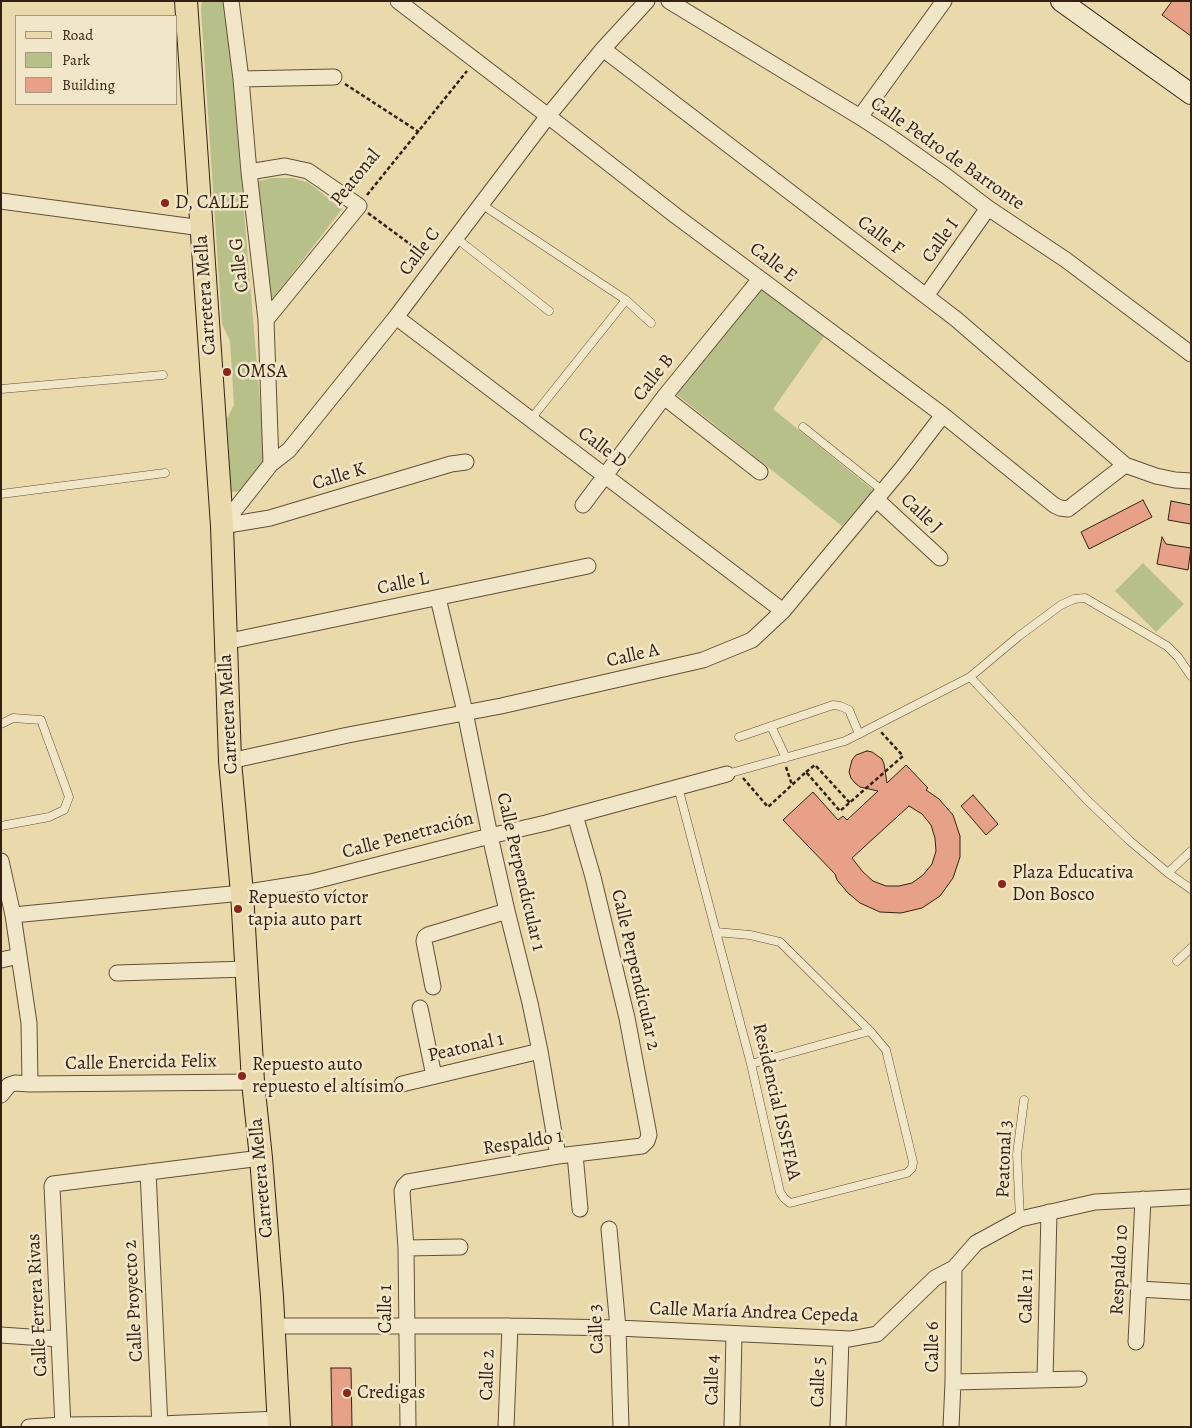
<!DOCTYPE html>
<html>
<head>
<meta charset="utf-8">
<style>
	body { margin:0 }
	#map { position:relative; width:1192px; height:1428px; overflow:hidden; background:#eadaab; font-family:Alegreya,serif }
	canvas { display:block }
	.frame { position:absolute; inset:0; border:2px solid #352114; pointer-events:none }
	.legend { position:absolute; left:15px; top:15px; width:162px; height:90px; box-sizing:border-box; background:#f1e7c8; border:1px solid #a69880; margin:0; padding:6px 9px; list-style:none; font-size:15px; color:#352114 }
	.legend li { display:flex; align-items:center; gap:10px; height:25px }
	.legend b { width:25px; border:1px solid #a69880 }
</style>
</head>
<body>
<div id="map">
<canvas width="1192" height="1428"></canvas>
<div class="frame"></div>
<ul class="legend">
<li><b style="height:6px;background:#eadaab"></b>Road</li>
<li><b style="height:14px;background:#b7c089"></b>Park</li>
<li><b style="height:14px;background:#e7a188"></b>Building</li>
</ul>
</div>
<script>
const context = document.querySelector('canvas').getContext('2d');
context.lineJoin = 'round';
function paint(path, color) { context.fillStyle = color; context.fill(path, 'evenodd'); }
const shape = rows => new Path2D(rows.map(r => 'M' + r).join(''));
function trace(path, color, width, dash) { context.strokeStyle = color; context.lineWidth = width; context.lineCap = dash ? 'butt' : 'round'; context.setLineDash(dash || []); context.stroke(path); }
function drawText(font, color, halo, rows, align = 'center') {
  context.font = font + ' Alegreya,serif'; context.lineWidth = 5; context.setLineDash([]); context.textBaseline = 'middle'; context.strokeStyle = halo; context.fillStyle = color; for (const [text, x, y, turn = 0] of rows) {
    context.save(); context.translate(x, y); context.rotate((+turn || 0) * Math.PI / 180); context.textAlign = isNaN(turn) ? turn : align; if (halo) context.strokeText(text, 0, 0); context.fillText(text, 0, 0); context.restore();
  }
}
paint(shape([
	[202,1,223,1,227,10,265,461,246,485,239,491,234,492,231,491,227,418,234,405,230,341,222,324,201,9],
	[272,178,293,178,309,183,342,209,269,304,258,181],
	[759,286,825,335,773,409,873,490,842,526,676,394],
	[1143,563,1184,604,1156,632,1115,591]
]), '#b7c089');
const building = shape([
	[1172,1,1191,1,1191,36,1162,15,1172,1],
	[1143,500,1152,517,1089,549,1081,532,1143,500],
	[1171,501,1191,505,1191,524,1168,520,1171,501],
	[1162,537,1166,544,1191,548,1188,570,1157,564,1162,537],
	[867,751,872,752,882,759,884,764,887,783,906,765,928,788,926,790,939,799,953,815,960,836,960,857,953,878,940,896,922,908,901,913,880,912,860,903,848,893,837,880,835,874,783,820,813,792,838,820,843,816,847,820,878,791,860,787,855,783,851,778,849,772,852,760,856,755,867,751],
	[909,806,922,814,931,825,935,838,936,851,932,864,923,875,912,883,899,886,886,886,873,881,863,872,852,858,909,806],
	[973,795,998,824,986,835,961,806,973,795],
	[331,1368,351,1368,352,1427,332,1427,331,1368]
]);
paint(building, '#e7a188');
trace(building, '#352114', 1);
const service = shape([
	[481,204,626,300,651,323],
	[456,238,549,311],
	[1,389,163,375],
	[531,419,626,300],
	[803,427,883,491],
	[1,494,165,473],
	[970,677,1087,800,1130,841,1168,873,1191,889],
	[1,724,13,718,41,720,69,797,64,810,49,817,1,826],
	[771,726,786,758],
	[739,737,833,705,840,706,849,710,859,734],
	[727,774,845,741,859,734,970,677,1019,636,1061,605,1074,599,1085,598,1167,646,1178,657,1191,676],
	[678,787,716,932,751,1064,780,1192,784,1198,790,1203,907,1173,912,1168,913,1162,886,1050,870,1031,780,942,750,935,716,932],
	[1168,873,1191,851],
	[1177,961,1191,948],
	[751,1064,870,1031],
	[1020,1219,1017,1154,1024,1100]
]);
const minor = shape([
	[231,1,241,79,249,172,266,320,271,464],
	[398,1,548,116,676,216,943,415,1054,505,1060,508,1068,509,1125,465],
	[669,1,860,117,892,138,946,176,988,208,1066,260,1191,354],
	[603,49,956,319,1125,465,1156,476,1175,480,1191,481],
	[241,79,334,77],
	[860,117,944,1],
	[249,172,285,166,308,171,359,206,266,320],
	[1,201,202,228],
	[926,296,988,208],
	[396,317,783,611],
	[664,397,760,472],
	[876,499,940,558],
	[583,505,664,397,760,279],
	[222,526,271,464,289,450,396,317,548,116,603,49,647,1],
	[222,526,270,518,451,464,466,462],
	[438,598,465,712,490,836,507,911,530,1003,540,1051,558,1156],
	[225,642,588,566],
	[230,761,348,735,501,706,703,660,752,640,783,611,903,467,943,415],
	[1,861,13,915,29,1023,30,1084],
	[13,915,242,893,311,882,490,836,546,823,727,774],
	[1,960,19,956],
	[117,973,247,969],
	[433,987,424,941,425,937,428,935,507,911],
	[420,1008,434,1076],
	[402,1084,540,1051],
	[1,1095,9,1085,15,1083,30,1084,253,1082],
	[575,1154,580,1209],
	[148,1172,160,1427],
	[609,1229,618,1328,621,1427],
	[406,1248,460,1247],
	[1139,1289,1191,1292],
	[272,1326,510,1326,618,1328,850,1339,877,1334,935,1278,954,1268,976,1243,1020,1219,1095,1202,1191,1197],
	[1,1335,59,1339],
	[1136,1342,1143,1199],
	[1045,1380,1049,1212],
	[953,1382,1079,1379],
	[29,1427,63,1425,160,1424,279,1419],
	[63,1427,52,1186,53,1184,261,1158],
	[408,1427,406,1248,402,1191,404,1186,408,1182,558,1156,642,1146,647,1141,649,1135,627,1018,593,877,575,815],
	[506,1427,510,1326],
	[732,1427,734,1334],
	[838,1427,841,1339],
	[951,1427,953,1382,954,1268]
]);
const secondary = shape([
	[1061,1,1191,94]
]);
const primary = shape([
	[186,1,222,526,230,761,242,893,253,1082,261,1158,272,1297,279,1427]
]);
trace(service, '#624f3a', 9);
trace(minor, '#624f3a', 17);
trace(secondary, '#352114', 22);
trace(primary, '#352114', 24);
trace(shape([
	[345,84,419,132],
	[367,195,467,71],
	[368,213,426,256],
	[786,767,792,785],
	[806,772,815,765,850,803],
	[743,778,768,807,806,772,840,811,903,756,881,732]
]), '#352114', 2.5, [4, 2.5]);
trace(service, '#f1e7c8', 8);
trace(minor, '#f1e7c8', 15);
trace(secondary, '#f1e7c8', 20);
trace(primary, '#eadaab', 22);
for (const [x, y, r, color] of [
	[165,203,5,"#8f2418"],
	[227,372,5,"#8f2418"],
	[1002,884,5,"#8f2418"],
	[238,909,5,"#8f2418"],
	[242,1076,5,"#8f2418"],
	[347,1393,5,"#8f2418"]
]) { const dot = new Path2D(); dot.arc(x, y, r, 0, 2 * Math.PI); context.fillStyle = color; context.fill(dot); trace(dot, '#f1e7c8', 2); }
drawText('19px', '#352114', '#f1e7c8', [
	["Calle Pedro de Barronte",947,154,35],
	["Peatonal",356,178,-51],
	["Calle F",880,236,37],
	["Calle I",941,241,-55],
	["Calle C",420,252,-53],
	["Calle E",773,263,37],
	["Calle G",240,265,-97],
	["Carretera Mella",206,295,-94],
	["Calle B",654,378,-52],
	["Calle D",602,448,37],
	["Calle K",339,477,-17],
	["Calle J",921,514,43],
	["Calle L",403,584,-12],
	["Calle A",633,656,-13],
	["Carretera Mella",229,714,-93],
	["Calle Penetración",408,836,-15],
	["Calle Perpendicular 1",520,872,77],
	["Calle Perpendicular 2",635,970,77],
	["Peatonal 1",466,1048,-13],
	["Calle Enercida Felix",141,1063,-1],
	["Residencial ISSFFAA",776,1102,77],
	["Respaldo 1",523,1143,-9],
	["Peatonal 3",1005,1159,-88],
	["Carretera Mella",262,1178,-95],
	["Respaldo 10",1120,1270,-87],
	["Calle 11",1027,1296,-89],
	["Calle Proyecto 2",134,1301,-93],
	["Calle Ferrera Rivas",38,1305,-93],
	["Calle 1",386,1309,-90],
	["Calle María Andrea Cepeda",754,1313,2],
	["Calle 3",597,1329,-93],
	["Calle 6",933,1347,-90],
	["Calle 2",488,1375,-88],
	["Calle 4",713,1380,-89],
	["Calle 5",819,1382,-88]
]);
drawText('19px', '#352114', '#f1e7c8', [
	["D, CALLE",175,203],
	["OMSA",237,372],
	["Plaza Educativa",1012,873],
	["Don Bosco",1012,895],
	["Repuesto víctor",248,898],
	["tapia auto part",248,920],
	["Repuesto auto",252,1065],
	["repuesto el altísimo",252,1087],
	["Credigas",357,1393]
], 'left');
</script>
</body>
</html>
